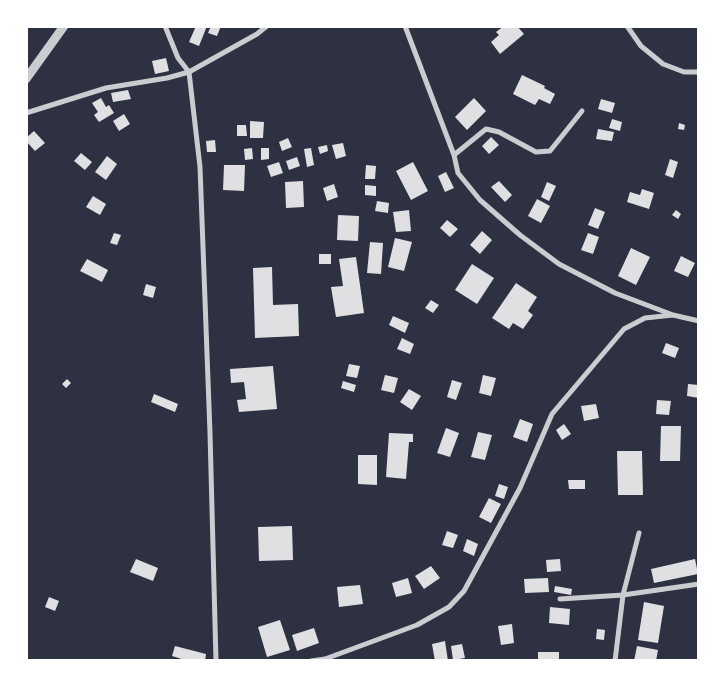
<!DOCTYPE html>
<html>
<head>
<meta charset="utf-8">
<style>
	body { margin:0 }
	#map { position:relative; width:725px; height:687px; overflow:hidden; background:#2d3142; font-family:"Fira Sans Condensed",sans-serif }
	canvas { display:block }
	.frame { position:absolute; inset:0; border:28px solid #fff; pointer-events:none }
</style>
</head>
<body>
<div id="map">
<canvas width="725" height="687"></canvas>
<div class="frame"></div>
</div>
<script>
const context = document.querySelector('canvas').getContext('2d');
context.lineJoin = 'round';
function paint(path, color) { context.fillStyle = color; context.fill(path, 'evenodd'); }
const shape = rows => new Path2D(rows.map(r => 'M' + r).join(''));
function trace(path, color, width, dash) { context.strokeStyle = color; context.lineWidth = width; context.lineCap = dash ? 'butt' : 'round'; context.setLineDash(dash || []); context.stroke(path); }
paint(shape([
	[196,26,207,26,199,46,189,42],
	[211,26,221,26,217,36,208,33],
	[504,26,517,26,524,34,500,54,491,42,499,35,496,32],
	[166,58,169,71,155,74,152,61],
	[522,75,545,86,544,88,555,94,550,104,539,99,535,105,513,94],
	[128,90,131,99,113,102,111,93],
	[101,98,106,107,109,105,114,113,99,122,94,115,98,112,92,103],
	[474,98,486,111,467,130,455,117],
	[601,99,615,103,612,113,598,109],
	[124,114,130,124,119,131,113,121],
	[612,119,622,122,620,131,609,128],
	[250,121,264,122,263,138,250,138],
	[679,123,685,125,684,130,678,129],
	[237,125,246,125,247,136,237,136],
	[598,129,614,132,612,141,596,139],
	[34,131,45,143,35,151,26,141,26,138],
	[491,137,499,145,489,154,482,146],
	[288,138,292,147,282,151,279,142],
	[215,140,216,152,207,152,206,141],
	[343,143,346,156,336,159,332,145],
	[327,145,328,151,320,154,318,147],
	[252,148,253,159,245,160,244,149],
	[261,148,269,148,269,159,261,160],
	[311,148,314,165,307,167,304,149],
	[81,153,92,162,85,170,74,161],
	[107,156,117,164,106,180,95,172],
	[297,157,300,166,289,170,286,161],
	[670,159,678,162,673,178,665,175],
	[279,162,283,173,271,177,267,166],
	[413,162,428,191,411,200,396,171],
	[224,165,245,165,244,191,223,190],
	[366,165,376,166,375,179,365,179],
	[446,172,454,188,445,192,438,176],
	[303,181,304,207,286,208,285,182],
	[499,181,512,195,505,202,491,187],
	[547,182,556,186,549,201,541,197],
	[334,184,338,197,327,201,323,188],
	[365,185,376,186,376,196,365,195],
	[642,189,654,193,649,209,627,202,630,192,640,195],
	[93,196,106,204,100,215,86,207],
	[537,199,550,206,541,223,528,216],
	[377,201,389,203,388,213,375,211],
	[595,208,605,212,598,229,588,225],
	[409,210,411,231,396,232,393,212],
	[676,210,681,214,678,219,672,215],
	[338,215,359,216,358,241,337,240],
	[447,220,458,229,450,237,440,228],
	[482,231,492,240,480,254,470,245],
	[114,233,121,235,117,245,110,243],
	[588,233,599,237,593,254,581,250],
	[395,238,412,242,404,271,388,267],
	[370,242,383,243,381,274,367,273],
	[631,248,650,257,636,285,618,276],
	[319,254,331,254,331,264,319,264],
	[681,256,695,263,688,277,674,271],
	[356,257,364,313,336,317,331,287,343,286,339,259],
	[87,259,108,270,102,282,80,271],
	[472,264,494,278,477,304,455,290],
	[272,267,273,305,298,304,299,336,255,338,253,268],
	[516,283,537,297,528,311,533,315,523,329,513,323,509,329,492,318],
	[146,284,156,287,153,298,143,295],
	[431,300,439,305,433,313,425,308],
	[393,316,409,323,405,333,389,325],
	[402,338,414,344,410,354,397,349],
	[666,343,679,348,675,358,662,353],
	[349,364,360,366,357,378,346,376],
	[273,366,277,409,239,412,237,400,246,399,244,382,231,383,230,369],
	[385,375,398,378,394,393,381,390],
	[483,375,496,378,491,396,479,393],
	[67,379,71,383,66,388,62,384],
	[452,380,462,383,456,400,447,397],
	[343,381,356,385,354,392,341,388],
	[688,384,699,385,699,398,687,396],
	[409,389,421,396,412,410,400,402],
	[154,394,178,404,175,412,151,402],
	[657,400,671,401,669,415,656,414],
	[596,404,599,418,584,421,581,406],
	[520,419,533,424,527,442,513,437],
	[564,424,571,434,562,440,556,430],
	[661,426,681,426,680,461,660,461],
	[446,428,459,433,450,457,437,453],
	[478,432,492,435,485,460,471,457],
	[389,433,413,434,413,442,409,442,406,479,386,477],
	[617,451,642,451,643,495,618,495],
	[358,455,377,455,377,485,358,484],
	[568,480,585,480,585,489,569,489],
	[499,484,508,487,504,499,495,496],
	[489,498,501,504,491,523,479,517],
	[292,526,293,560,259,561,258,527],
	[447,531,458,535,453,548,442,545],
	[467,539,478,544,474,556,463,551],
	[136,559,158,568,153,581,130,572],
	[560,559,561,571,547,572,546,560],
	[695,559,698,574,654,583,651,569],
	[431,566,440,578,424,589,415,576],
	[408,578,412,593,396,597,392,583],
	[548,578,549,592,525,593,524,579],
	[360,585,363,604,339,607,337,587],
	[555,586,572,589,571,595,554,592],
	[49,597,59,601,55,611,45,607],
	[644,602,664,606,658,643,638,640],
	[550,607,570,609,569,625,549,623],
	[280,620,290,650,267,657,258,627],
	[512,624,514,643,501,645,498,626],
	[314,628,319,643,297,651,292,635],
	[597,629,605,630,604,640,596,639],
	[445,641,448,661,435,661,432,644],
	[462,644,465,658,453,660,451,646],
	[175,646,206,654,205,661,188,661,172,656],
	[637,646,658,650,656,661,634,661],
	[538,652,559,652,559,661,538,661]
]), '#e0e0e3');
trace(shape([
	[405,26,454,155,458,173,480,200,520,235,559,264,615,293,673,315,699,321],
	[627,26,641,46,663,64,684,72,699,72],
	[26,113,106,88,167,78,189,72,178,58,165,26],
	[454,155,486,129,499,132,536,152,550,151,582,111],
	[560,599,623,595,699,584],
	[216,661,210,433,200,167,189,72,257,34,267,26],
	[311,661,325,659,417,625,449,607,464,591,520,488,552,414,624,329,645,318,673,315],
	[615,661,623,595,639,533]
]), '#caccd0', 5);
trace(shape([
	[26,79,64,26]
]), '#caccd0', 9);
</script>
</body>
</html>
